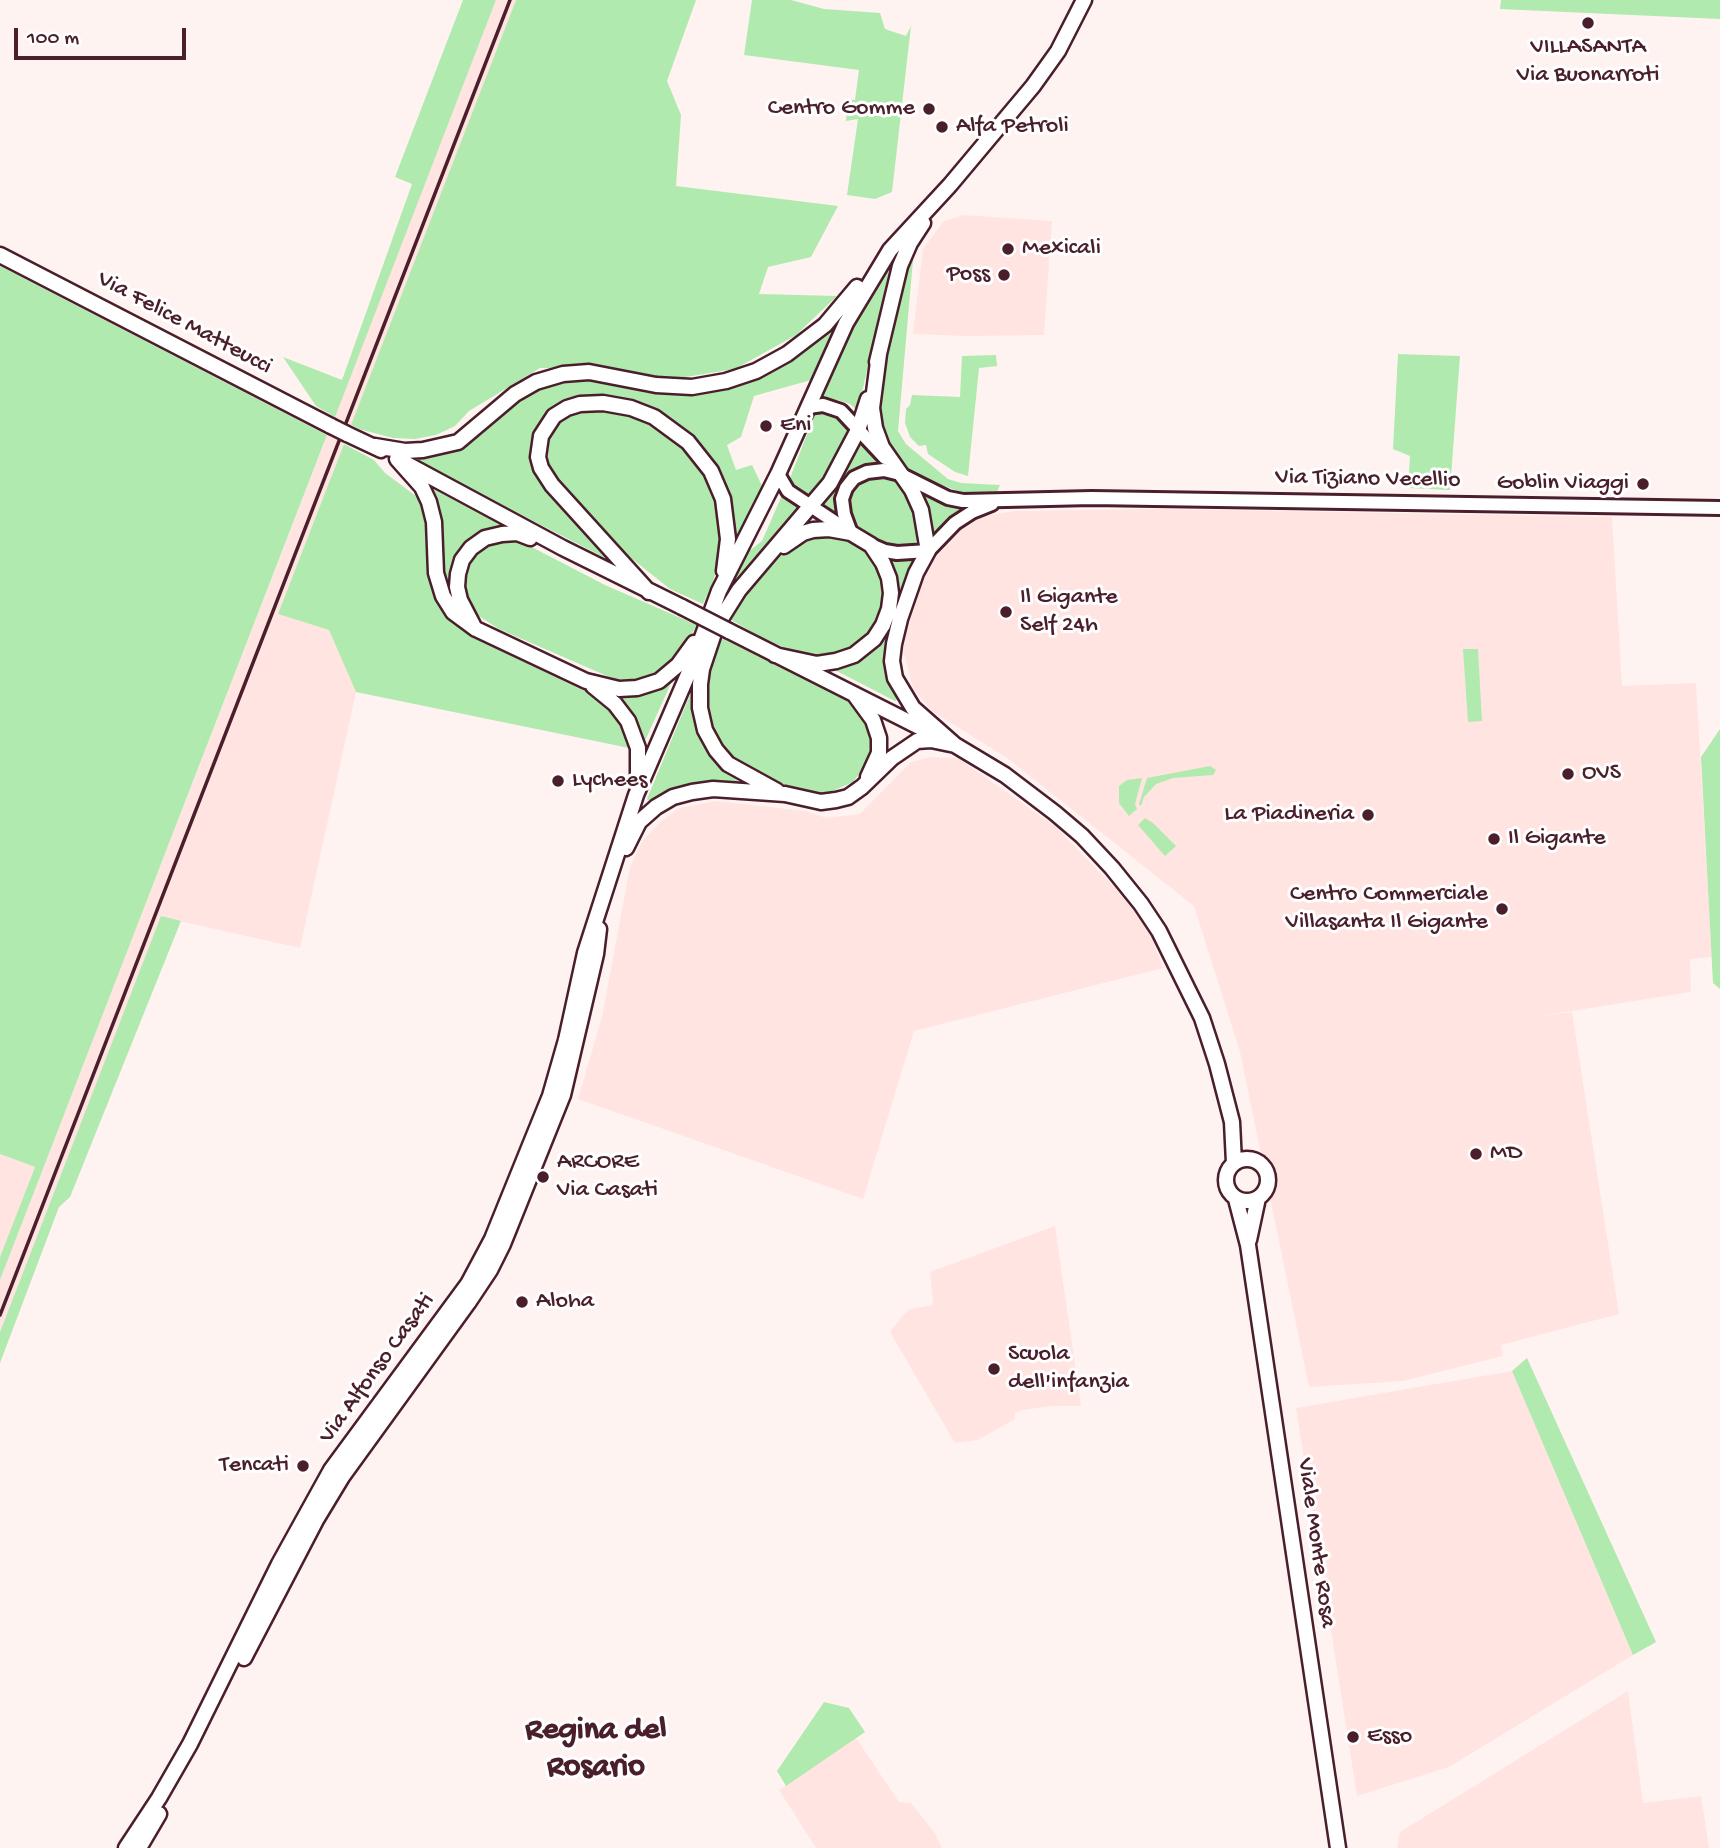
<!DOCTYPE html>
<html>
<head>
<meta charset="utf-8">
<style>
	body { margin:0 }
	#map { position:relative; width:1720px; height:1848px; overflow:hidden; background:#fff3f2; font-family:"Gochi Hand",sans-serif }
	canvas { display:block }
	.scale { position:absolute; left:14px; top:28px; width:172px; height:32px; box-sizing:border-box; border:4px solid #4a1f2b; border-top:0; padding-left:9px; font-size:21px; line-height:24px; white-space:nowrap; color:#4a1f2b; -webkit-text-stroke:5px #fff; paint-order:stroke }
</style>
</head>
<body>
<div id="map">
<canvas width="1720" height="1848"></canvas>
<div class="scale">100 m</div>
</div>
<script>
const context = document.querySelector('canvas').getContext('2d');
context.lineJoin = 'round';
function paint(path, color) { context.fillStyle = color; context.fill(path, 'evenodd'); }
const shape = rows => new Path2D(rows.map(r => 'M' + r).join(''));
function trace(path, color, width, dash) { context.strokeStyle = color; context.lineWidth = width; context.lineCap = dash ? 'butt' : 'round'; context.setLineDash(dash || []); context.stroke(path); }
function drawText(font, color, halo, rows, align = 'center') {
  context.font = font + ' "Gochi Hand",sans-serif'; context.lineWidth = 6; context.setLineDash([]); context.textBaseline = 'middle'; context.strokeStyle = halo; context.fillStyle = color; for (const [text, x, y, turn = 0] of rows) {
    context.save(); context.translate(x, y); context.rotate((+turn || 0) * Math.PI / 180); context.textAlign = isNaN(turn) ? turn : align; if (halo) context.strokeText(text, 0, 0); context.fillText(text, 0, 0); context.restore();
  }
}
paint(shape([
	[496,0,516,0,278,614,329,630,356,692,300,948,161,917,0,1332,0,1280],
	[963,215,1052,221,1044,335,967,336,913,334,923,249,943,222],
	[1162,509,1612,517,1622,686,1696,683,1712,957,1690,959,1691,992,1527,1018,1572,1012,1619,1314,1501,1345,1503,1356,1403,1381,1309,1387,1240,1052,1194,906,1007,758,932,711,913,688,903,650,907,629,928,566,960,531,984,516,1015,511],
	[931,757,958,758,1056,827,1122,895,1150,933,1163,968,914,1031,863,1199,578,1099,602,1017,630,867,643,840,659,823,679,808,717,801,805,811,827,818,860,814,911,762],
	[0,1154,35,1167,0,1257],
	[1055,1226,1081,1406,1052,1406,1023,1410,1015,1413,1015,1419,978,1440,955,1443,890,1332,903,1315,910,1309,933,1305,930,1272],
	[1512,1371,1633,1655,1449,1767,1357,1796,1296,1408],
	[1628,1691,1643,1803,1701,1796,1709,1848,1397,1848,1400,1832],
	[856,1738,899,1802,911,1803,935,1833,942,1848,816,1848,779,1790]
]), '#ffe4e2');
paint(shape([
	[463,0,496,0,335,417,316,406,283,357,342,380,412,184,395,177],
	[516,0,696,0,667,81,681,115,676,186,838,206,811,257,768,267,759,294,837,296,796,335,735,369,673,379,614,368,540,368,469,411,455,426,436,435,415,439,393,438,359,429,351,425],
	[752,0,791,0,824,9,880,13,885,29,906,36,911,26,892,192,875,199,847,195,858,119,846,121,848,99,855,100,859,70,744,55],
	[1501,0,1720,0,1720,19,1500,9],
	[913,260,898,431,906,444,948,479,961,483,1000,485,997,492,963,493,918,476,894,456,884,440,877,417,882,379,909,263],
	[0,266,327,435,0,1280,0,1257,35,1167,0,1154],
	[889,270,858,411,850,404,838,400,821,399,839,352,864,302],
	[833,326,835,328,811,380,754,396,741,437,727,445,736,470,752,465,763,488,740,537,734,542,729,501,720,477,641,405,619,399,580,399,535,436,531,454,534,471,546,490,609,560,413,459,414,457,447,454,466,445,482,434,506,408,534,389,561,381,584,379,613,382,647,393,698,395,740,386,773,372,808,349],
	[1398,354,1460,356,1450,490,1408,488,1410,456,1393,449],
	[996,355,997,366,979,368,968,476,955,472,928,454,926,445,919,446,910,437,905,423,906,409,910,405,912,395,960,397,962,356],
	[587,409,622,412,649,421,675,439,703,472,715,496,720,515,721,551,713,582,703,604,670,589,621,550,552,477,544,457,546,439,557,422,571,413],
	[826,412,836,414,844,420,850,436,836,466,814,493,804,494,792,486,790,478,815,414],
	[860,440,881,464,858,468,848,474,843,481,837,497,838,515,822,505,838,482],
	[344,444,374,460,385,473,416,496,424,507,446,612,458,625,474,638,599,698,621,718,634,749,356,692,329,630,278,614],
	[873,477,883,477,895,482,904,492,917,522,918,539,913,546,899,547,881,542,856,525,851,516,848,507,850,497,856,487,863,480],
	[427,486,506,527,495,531,452,577,450,592,448,593,443,579],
	[919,490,967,506,969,508,937,532,930,532],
	[783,493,803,507,727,591,744,555,762,541],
	[822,535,838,536,856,544,864,551,878,571,883,584,884,607,877,626,863,641,844,653,818,657,793,651,762,638,728,618,750,588,789,547,802,540],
	[501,539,520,541,605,585,697,625,683,648,658,673,633,680,614,679,499,629,474,613,462,585,464,572,474,555,484,545],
	[885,555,917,557,890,678,898,699,895,701,831,668,884,633],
	[719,637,846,699,865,722,871,739,869,761,853,782,828,793,804,791,763,777,730,757,711,729,704,699,707,668],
	[1463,649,1478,649,1482,721,1468,722],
	[672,681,645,741,631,711,616,696,618,693,643,691],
	[690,695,693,719,700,739,722,767,738,780,737,782,686,784,669,789,650,802,647,799],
	[1720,729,1720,989,1713,983,1701,757],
	[1210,766,1216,770,1213,775,1173,778,1156,784,1144,797,1141,806,1139,804,1147,778],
	[1142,778,1135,804,1137,809,1129,816,1119,803,1119,786,1127,780],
	[1145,818,1153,823,1176,846,1165,856,1138,825],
	[161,916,181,921,70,1197,59,1207,0,1363,0,1332],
	[1527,1358,1656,1642,1633,1655,1512,1371],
	[824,1702,849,1708,865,1732,786,1786,777,1771]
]), '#b0eaae');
const tertiary = shape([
	[808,407,823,405,841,411,885,458],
	[778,474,788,491,850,532],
	[851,533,844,514,842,499,846,488,854,478,867,472,884,470,900,474,948,498,963,501,1092,498,1720,508],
	[871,545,885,551,897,553,928,551,955,523,972,512,992,504]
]);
const secondary = shape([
	[0,255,331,426],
	[879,354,872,408,875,428,882,447,912,490,921,510,928,551,916,573,900,619,894,644,892,661,895,678,913,708,955,745,1005,775,1055,813,1082,836,1112,868,1141,904,1159,931,1202,1018,1217,1064,1232,1122,1234,1163],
	[877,362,900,266,910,243,923,223],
	[347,434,381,450],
	[375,446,405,451,423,450,458,442,515,394,536,382,563,374,589,372,656,385,692,387,726,381,756,371,787,354,825,325,857,287],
	[397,459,422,487,429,502,434,522,436,573,443,596,453,612,476,629,586,681,619,689,637,688,659,681,678,665,694,643],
	[405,463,563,548,682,607],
	[649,592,552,485,541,468,538,457,541,436,554,416,567,408,580,404,603,403,631,408,654,417,688,442,711,471,723,499,728,539,724,571],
	[473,625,460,600,457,587,458,574,462,560,471,548,485,538,502,534,517,533,530,538],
	[716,627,702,669,700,684,700,708,705,730,716,750,728,764,777,791],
	[729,631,935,735],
	[712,633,739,590,830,483,858,430,868,399],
	[775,655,817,664,836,661,854,655,874,639,883,625,889,609,891,593,889,578,883,563,871,545,851,533,829,529,813,530,803,533,784,546],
	[593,686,615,704,628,721,638,748,638,779],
	[854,694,873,720,879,738,879,753,868,777],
	[626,848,639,822,656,807,673,797,692,792,713,789,785,794,821,802,836,800,848,797,862,787,892,758,917,741,931,740,955,745],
	'1226 1180a21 21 0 1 1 42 0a21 21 0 1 1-42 0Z',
	[1236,1199,1248,1245,1338,1848],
	[1249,1240,1258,1198],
	[244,1658,316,1520,342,1477,468,1303,490,1270,503,1244,563,1095,596,954,599,929],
	[126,1848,159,1798,190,1744,279,1564,331,1470,468,1284,492,1239,550,1096,566,1040,585,953,636,795,692,665,719,591,778,474,846,323,890,250,950,185,1033,86,1058,51,1084,0],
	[139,1848,159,1814]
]);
trace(tertiary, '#4a1f2b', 18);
trace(secondary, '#4a1f2b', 19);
trace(tertiary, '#fff', 12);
trace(secondary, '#fff', 14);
trace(shape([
	[0,1315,510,0]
]), '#4a1f2b', 3.5);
const secondaryBridge = shape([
	[331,426,347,434],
	[682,607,729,631]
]);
trace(secondaryBridge, '#4a1f2b', 19, []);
trace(secondaryBridge, '#fff', 14);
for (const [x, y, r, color] of [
	[1588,23,7,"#4a1f2b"],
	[929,109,7,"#4a1f2b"],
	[942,127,7,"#4a1f2b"],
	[1008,249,7,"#4a1f2b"],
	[1004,275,7,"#4a1f2b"],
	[766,426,7,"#4a1f2b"],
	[1643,484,7,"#4a1f2b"],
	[1006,612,7,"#4a1f2b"],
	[1568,774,7,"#4a1f2b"],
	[558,781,7,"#4a1f2b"],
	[1368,815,7,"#4a1f2b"],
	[1494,839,7,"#4a1f2b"],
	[1502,909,7,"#4a1f2b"],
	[1476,1154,7,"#4a1f2b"],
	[543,1177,7,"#4a1f2b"],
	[522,1302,7,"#4a1f2b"],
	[994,1369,7,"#4a1f2b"],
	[303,1466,7,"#4a1f2b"],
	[1353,1737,7,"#4a1f2b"]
]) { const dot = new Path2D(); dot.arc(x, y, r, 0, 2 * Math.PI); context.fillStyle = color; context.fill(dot); trace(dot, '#fff', 2.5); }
drawText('24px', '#4a1f2b', '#fff', [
	["VILLASANTA",1588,48,"center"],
	["Via Buonarroti",1588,76,"center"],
	["Centro Gomme",915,109,"right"],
	["Alfa Petroli",956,127],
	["Mexicali",1022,249],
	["Poss",990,275,"right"],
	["Eni",780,426],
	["Goblin Viaggi",1629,484,"right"],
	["Il Gigante",1020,598],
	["Self 24h",1020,626],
	["OVS",1582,774],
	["Lychees",572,781],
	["La Piadineria",1354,815,"right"],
	["Il Gigante",1508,839],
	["Centro Commerciale",1488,895,"right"],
	["Villasanta Il Gigante",1488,923,"right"],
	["MD",1490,1154],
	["ARCORE",557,1163],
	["Via Casati",557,1191],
	["Aloha",536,1302],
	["Scuola",1008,1355],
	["dell'infanzia",1008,1383],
	["Tencati",289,1466,"right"],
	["Esso",1367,1737]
], 'left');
drawText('24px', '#4a1f2b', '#fff', [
	["Via Felice Matteucci",184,324,28],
	["Via Tiziano Vecellio",1368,480,1],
	["Via Alfonso Casati",378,1369,-54],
	["Viale Monte Rosa",1315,1543,82]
]);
drawText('bold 32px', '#4a1f2b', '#fff', [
	["Regina del",596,1732],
	["Rosario",596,1769]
]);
</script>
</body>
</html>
